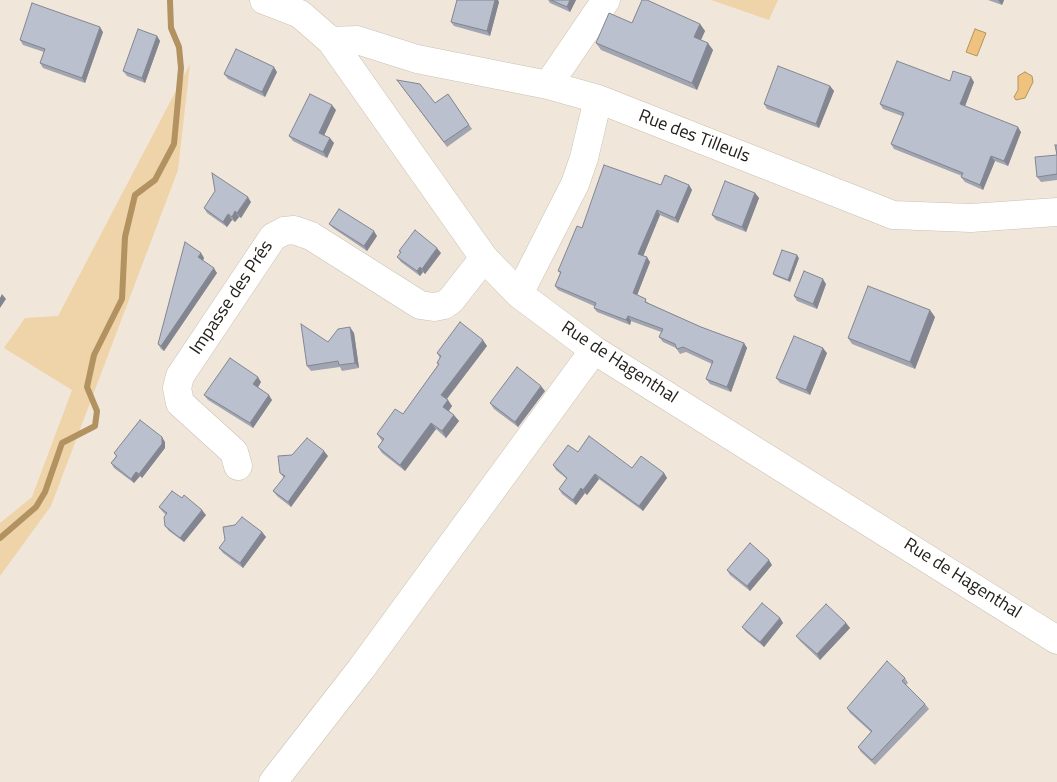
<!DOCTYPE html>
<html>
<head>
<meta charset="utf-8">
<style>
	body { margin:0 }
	canvas { display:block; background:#f0e7da }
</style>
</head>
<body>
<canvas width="1057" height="782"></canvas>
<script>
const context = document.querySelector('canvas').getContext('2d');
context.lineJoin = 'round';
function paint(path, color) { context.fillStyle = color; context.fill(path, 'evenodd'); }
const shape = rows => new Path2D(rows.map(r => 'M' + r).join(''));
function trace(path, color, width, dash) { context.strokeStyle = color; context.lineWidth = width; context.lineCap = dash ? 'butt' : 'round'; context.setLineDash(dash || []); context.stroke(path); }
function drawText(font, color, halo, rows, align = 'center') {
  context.font = font + ' "Titillium Web",sans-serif'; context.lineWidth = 4; context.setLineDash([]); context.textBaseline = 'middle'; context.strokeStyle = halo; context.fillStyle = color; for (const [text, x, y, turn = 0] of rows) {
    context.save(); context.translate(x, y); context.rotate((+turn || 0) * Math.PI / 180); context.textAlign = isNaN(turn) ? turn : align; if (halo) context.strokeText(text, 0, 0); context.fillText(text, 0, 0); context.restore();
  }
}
paint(shape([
	[711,0,778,0,769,20],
	[190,64,178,170,51,506,0,576,0,523,32,497,72,390,4,348,25,318,58,316]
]), '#efd3a9');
const water = shape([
	[975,29,986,33,977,56,966,52,975,29],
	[1025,72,1032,76,1033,82,1025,98,1016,100,1014,97,1018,90,1018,76,1025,72]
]);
paint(water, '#efc37e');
trace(water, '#b29261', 1);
trace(shape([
	[0,538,36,507,45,492,62,443,95,426,97,411,87,387,94,355,122,299,125,237,135,195,155,180,174,144,181,68,179,47,171,28,170,1]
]), '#b29261', 6);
const minor = shape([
	[264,0,300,14,331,41,484,258,519,294,594,350,1057,640],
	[331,41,357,40,417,59,548,85,598,99,893,215,971,218,1057,212],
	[548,85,606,0],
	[519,294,575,184,584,158,598,99],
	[238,466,234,452,180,403,177,388,180,376,273,237,284,231,294,230,311,236,420,305,434,307,444,305,451,300,484,258],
	[273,782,361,669,594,350]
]);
trace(minor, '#c9c0b3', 29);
trace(minor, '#fff', 28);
paint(shape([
	[457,0,498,0,499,2,490,36,454,26,451,22],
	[548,0,576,0,570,12,550,3],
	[988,0,1004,0,1002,5],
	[632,23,700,24,705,31,701,40,713,50,697,90,601,50,596,43],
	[103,32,85,83,43,68,40,63,44,52,23,45,20,40],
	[157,36,160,41,145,83,127,76,123,71],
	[277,72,265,97,228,79,224,74],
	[397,80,435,103,448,94,472,129,447,147],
	[950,81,974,82,965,106,1021,132,1008,166,995,161,983,190,965,182,961,177,962,176,894,149,891,144,902,116,883,109,880,104],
	[830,86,834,91,819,128,767,109,764,104],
	[336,110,324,135,334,143,327,158,293,141,289,136],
	[1057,145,1057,180,1041,182,1037,177,1057,155],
	[661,185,689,185,692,190,678,223,660,215,643,256,650,262,637,295,650,304,701,327,744,343,747,348,731,392,710,384,706,379,712,364,686,352,680,354,676,348,663,342,659,337,661,332,631,321,630,325,597,312,594,308,594,306,558,290,555,286,560,273,558,271,582,228],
	[755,193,759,198,746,232,716,220,712,215],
	[251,202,241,218,239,217,235,222,232,220,227,227,207,213,204,208],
	[329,224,377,236,367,251,333,228],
	[399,251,441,253,425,274,423,272,420,276,401,262,397,257,400,253],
	[201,253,204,258,203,261,217,273,164,351,161,349,158,344],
	[799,258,790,282,775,276,773,274],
	[826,284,817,309,797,301,794,296],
	[935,317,915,369,852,344,848,338],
	[354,333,359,368,342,371,340,367,311,371,307,366,328,342],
	[487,346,447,399,452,406,449,411,459,421,446,438,436,429,405,471,382,453,378,447,382,441,377,434,403,414,438,365,437,363,440,358,437,353],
	[827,353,810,395,780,383,776,378],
	[261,382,258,387,272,400,253,428,208,400,204,395],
	[545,391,518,427,494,409,490,403],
	[165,442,165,448,142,478,140,476,134,483,114,468,111,463,116,456,114,453],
	[578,452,632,468,664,473,667,478,643,511,599,479,587,495,585,493,576,505,562,494,559,489,567,479,556,470,553,465],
	[328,456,291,507,277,496,273,491,284,478,280,473],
	[159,507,206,515,184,542,169,531,165,526,166,515,162,511],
	[262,532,266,537,243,568,223,553,219,548],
	[772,565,750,591,730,575,727,570],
	[780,618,783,623,764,647,746,632,742,627],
	[846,623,850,628,820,660,800,641,796,636],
	[905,678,908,683,906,685,925,704,929,709,875,765,861,752,858,747,871,732,850,713,847,708]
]), '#a1a5b1');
paint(shape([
	[495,0,498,0,499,2,490,36,487,31],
	[570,0,576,0,570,12,567,7],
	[998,0,1004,0,1002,5],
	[700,24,705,31,699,44,694,37],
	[100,27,103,32,85,83,82,78],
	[157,36,160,41,145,83,142,78],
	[708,43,713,50,697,90,692,83],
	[274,67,277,72,265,97,262,92],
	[971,77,974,82,964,109,960,104],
	[830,86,834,91,819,128,816,124],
	[332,105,336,110,323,138,319,133],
	[1018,127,1021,132,1008,166,1004,161],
	[330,138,334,143,327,158,323,152],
	[991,156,995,161,983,190,980,185],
	[689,185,692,190,678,223,675,218],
	[755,193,759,198,746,232,742,227],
	[248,197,251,202,241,218,237,213],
	[657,210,660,215,642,259,638,254],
	[235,211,239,217,235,222,232,217],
	[228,214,232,220,227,227,223,222],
	[374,231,377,236,367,251,364,246],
	[437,248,441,253,425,274,422,269],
	[201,253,204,258,202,262,198,257],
	[797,255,799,258,790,282,788,280],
	[647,257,650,262,636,298,633,293],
	[420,267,423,272,420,276,417,271],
	[214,268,217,273,164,351,161,346],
	[823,279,826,284,817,309,813,304],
	[2,294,6,299,0,308,0,298],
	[930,310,935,317,915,369,910,362],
	[628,316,631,321,630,325,626,320],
	[350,327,354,333,359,368,355,363],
	[483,340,487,346,445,401,441,395],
	[744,343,747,348,731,392,727,387],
	[823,348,827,353,810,395,806,390],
	[258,377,261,382,257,389,253,384],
	[541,386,545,391,518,427,515,422],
	[269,395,272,400,253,428,250,423],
	[448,400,452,406,447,413,443,407],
	[454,415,459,421,446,438,442,431],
	[431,423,436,429,405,471,400,465],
	[162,437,165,442,165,448,142,478,139,474],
	[324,451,328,456,291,507,288,502],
	[136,472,140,476,134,483,131,479],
	[664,473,667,478,643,511,639,506],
	[595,474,599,479,587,495,583,490],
	[581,488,585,493,576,505,573,500],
	[202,510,206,515,184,542,180,538],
	[262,532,266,537,243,568,240,563],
	[769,560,772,565,750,591,747,586],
	[780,618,783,623,764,647,760,642],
	[846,623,850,628,820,660,817,654]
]), '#838690');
const building = shape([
	[457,0,495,0,487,31,451,22,457,0],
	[551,0,570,0,567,7,551,0],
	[642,0,647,0,700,24,694,37,708,43,692,83,596,43,609,13,632,23,642,0],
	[32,3,100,27,82,78,40,63,45,49,20,40,32,3],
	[138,29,157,36,142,78,123,71,138,29],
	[236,49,274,67,262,92,224,74,236,49],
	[897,61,950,81,953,71,971,77,960,104,1018,127,1004,161,991,156,980,185,961,177,963,173,891,144,904,113,880,104,897,61],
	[778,66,830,86,816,124,764,104,778,66],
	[397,80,420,84,435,103,448,94,469,125,444,142,397,80],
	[310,94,332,105,319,133,330,138,323,152,289,136,310,94],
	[1055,145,1057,145,1057,174,1037,177,1035,157,1057,155,1055,145],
	[604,165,661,185,665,175,689,185,675,218,657,210,638,254,647,257,633,293,646,299,645,302,701,327,744,343,727,387,706,379,713,361,683,347,677,349,675,344,659,337,663,329,628,316,626,320,594,308,596,303,555,286,561,272,558,271,577,226,582,228,604,165],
	[212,173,248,197,237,213,235,211,232,217,228,214,223,222,204,208,215,191,212,173],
	[725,181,755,193,742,227,712,215,725,181],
	[339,209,374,231,364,246,329,224,339,209],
	[415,230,437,248,422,269,420,267,417,271,397,257,401,252,399,251,415,230],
	[185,242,201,253,198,257,214,268,161,346,158,344,185,242],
	[782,250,797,255,788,280,773,274,782,250],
	[804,271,823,279,813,304,794,296,804,271],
	[868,286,930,310,910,362,848,338,868,286],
	[460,322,483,340,441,395,448,400,443,407,454,415,442,431,431,423,400,465,378,447,384,439,377,434,395,409,403,414,439,364,437,363,441,356,437,353,460,322],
	[301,324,328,342,338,329,350,327,355,363,339,365,338,361,307,366,301,324],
	[794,336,823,348,806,390,776,378,794,336],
	[230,358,258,377,253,384,269,395,250,423,204,395,230,358],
	[517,367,541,386,515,422,490,403,517,367],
	[140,420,162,437,162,444,139,474,136,472,131,479,111,463,117,456,114,453,140,420],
	[589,436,632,468,641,456,664,473,639,506,595,474,583,490,581,488,573,500,559,489,567,478,553,465,568,445,578,452,589,436],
	[307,438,324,451,288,502,273,491,285,476,280,473,278,456,292,455,307,438],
	[172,491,182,498,184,495,202,510,180,538,165,526,164,517,167,513,159,507,172,491],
	[242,517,262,532,240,563,219,548,225,540,223,527,235,525,242,517],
	[750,543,769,560,747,586,727,570,750,543],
	[762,603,780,618,760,642,742,627,762,603],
	[826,604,846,623,817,654,796,636,826,604],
	[887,661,905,678,902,681,925,704,872,760,858,747,872,731,847,708,887,661]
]);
paint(building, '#bbc0ce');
trace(building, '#838690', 1);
drawText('18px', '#24211c', '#fff', [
	["Rue des Tilleuls",694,137,21],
	["Impasse des Prés",232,298,-56],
	["Rue de Hagenthal",619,363,33],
	["Rue de Hagenthal",962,579,32]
]);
</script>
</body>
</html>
